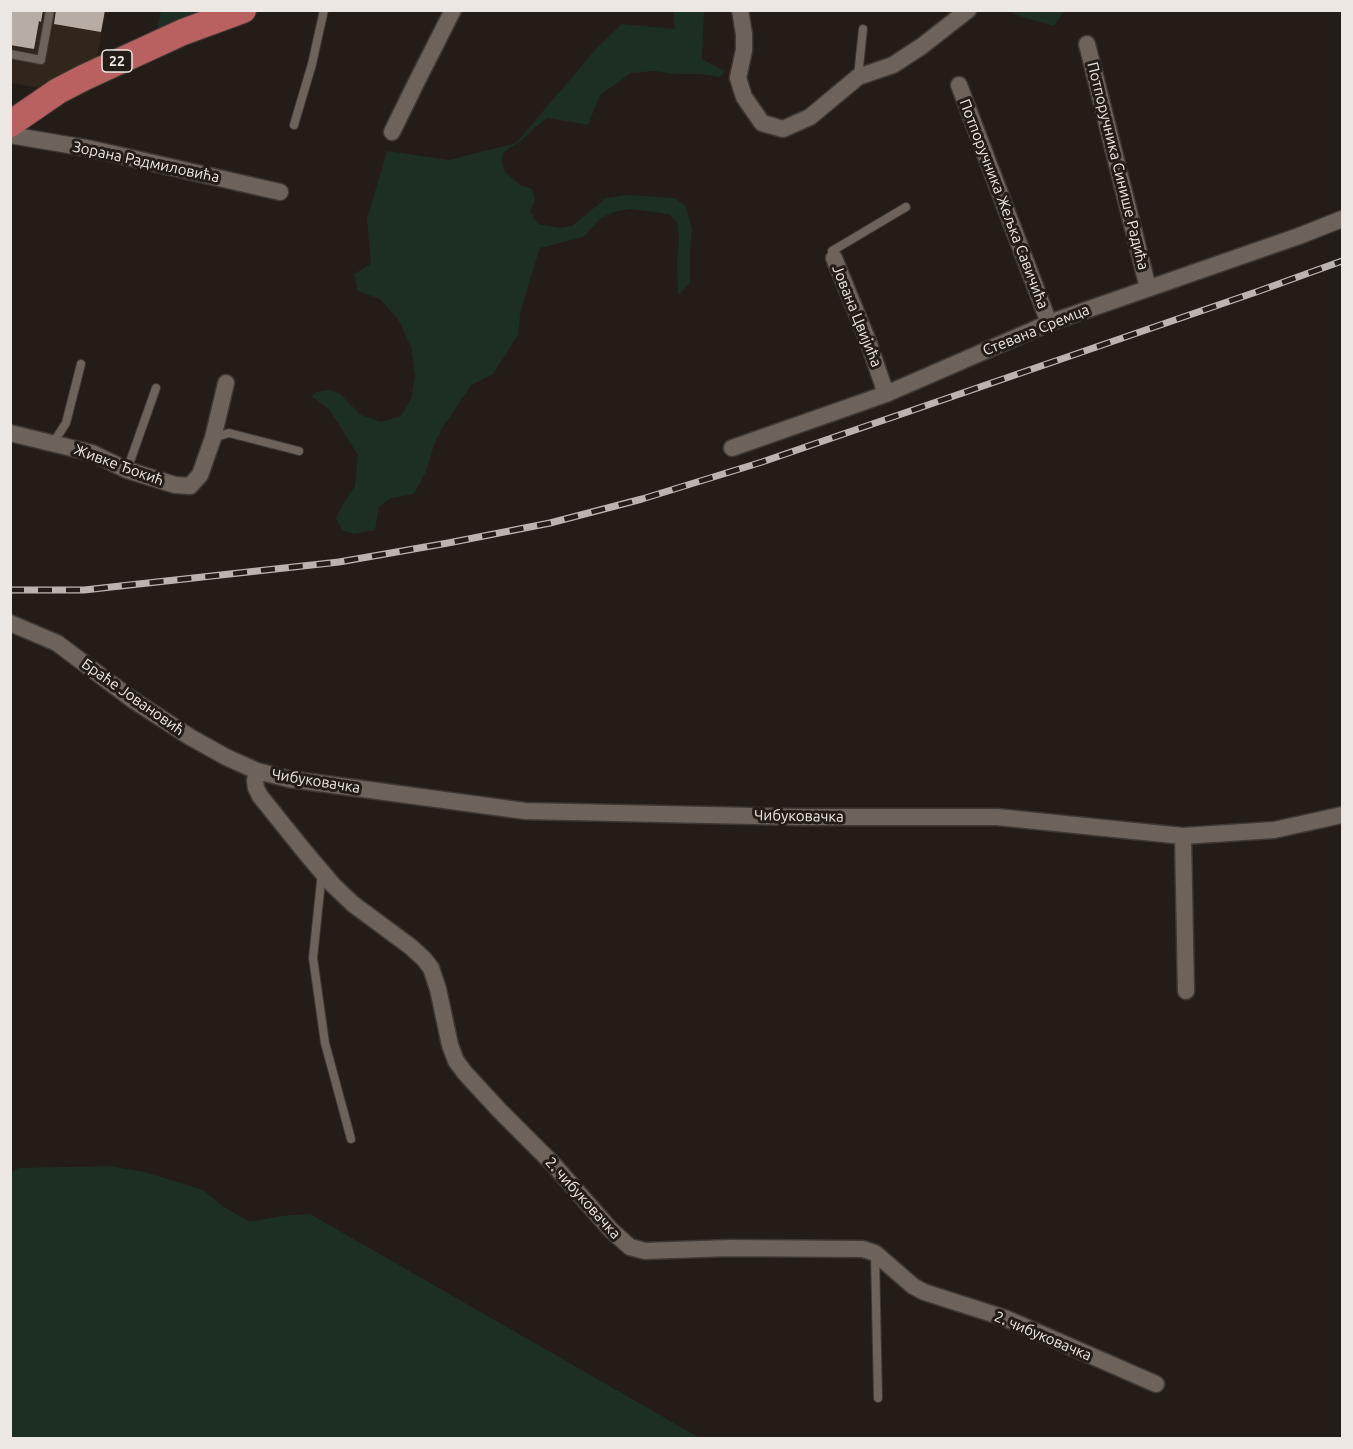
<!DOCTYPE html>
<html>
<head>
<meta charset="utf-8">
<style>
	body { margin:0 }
	#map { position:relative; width:1353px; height:1449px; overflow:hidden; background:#241c16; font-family:Ubuntu,sans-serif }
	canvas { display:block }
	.frame { position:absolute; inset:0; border:12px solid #ede7e3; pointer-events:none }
</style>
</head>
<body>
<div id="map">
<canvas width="1353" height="1449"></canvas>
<div class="frame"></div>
</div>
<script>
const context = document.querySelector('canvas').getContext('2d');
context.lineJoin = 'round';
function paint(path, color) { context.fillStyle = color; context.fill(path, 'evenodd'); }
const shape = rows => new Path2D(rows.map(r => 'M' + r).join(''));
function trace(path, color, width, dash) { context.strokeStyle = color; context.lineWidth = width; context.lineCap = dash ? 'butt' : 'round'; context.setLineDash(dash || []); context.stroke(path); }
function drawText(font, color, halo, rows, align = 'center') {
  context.font = font + ' Ubuntu,sans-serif'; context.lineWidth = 6; context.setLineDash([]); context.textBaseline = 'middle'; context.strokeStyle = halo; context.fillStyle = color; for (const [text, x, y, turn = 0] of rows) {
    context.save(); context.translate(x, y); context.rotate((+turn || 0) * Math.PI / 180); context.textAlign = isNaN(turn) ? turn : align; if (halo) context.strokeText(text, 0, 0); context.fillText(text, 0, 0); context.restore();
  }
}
paint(shape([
	[10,11,106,11,94,72,58,91,11,83]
]), '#32251b');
paint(shape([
	[161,11,244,11,154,44],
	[673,11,704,11,702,59,725,71,720,77,701,74,676,74,654,71,631,73,600,95,588,125,547,118,534,128,522,140,503,153,502,163,505,172,520,185,532,189,535,199,530,211,538,224,559,228,572,226,606,198,627,195,674,198,685,205,692,229,690,250,690,283,678,295,677,261,679,238,677,222,669,214,630,209,613,212,601,218,583,237,540,248,528,286,520,315,518,335,493,374,471,385,441,430,434,445,426,472,414,494,392,498,379,506,375,530,354,534,343,531,336,518,342,506,355,486,358,455,329,409,312,397,316,392,328,390,339,393,361,415,381,422,401,416,411,399,415,376,411,347,398,319,380,299,358,291,354,274,371,264,367,219,387,151,449,160,516,143,596,49,622,24,675,29],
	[1012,11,1064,11,1054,26,1016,15],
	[108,1166,145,1172,203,1190,224,1207,250,1222,280,1216,310,1214,700,1438,11,1438,11,1172,19,1168]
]), '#1d2f23');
paint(shape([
	[10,10,43,10,41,22,39,21,34,49,10,45],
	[56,10,105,10,101,32,54,24]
]), '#b8ada5');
const service = shape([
	[10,54,41,60,50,10],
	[858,76,863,29],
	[294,125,312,64,324,10],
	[834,258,832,251,906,207],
	[213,438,229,433,299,451],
	[53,443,66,423,81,364],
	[127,470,156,388],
	[322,872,313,958,325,1043,351,1139],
	[875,1254,878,1398]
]);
const minor = shape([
	[740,10,744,34,744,50,738,78,744,97,762,123,783,129,810,117,858,77,893,65,922,46,968,10],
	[1087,44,1148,288],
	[959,85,1049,323],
	[392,132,416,83,453,10],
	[10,135,92,149,280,192],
	[834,258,868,341,886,394],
	[10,433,92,453,127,470,175,485,190,486,200,475,213,438,226,383],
	[732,448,886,394,1049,323,1299,236,1342,219],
	[10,623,57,643,133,700,190,737,226,757,257,771,289,779,525,811,798,817,997,817,1183,836,1274,830,1342,815],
	[257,771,255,781,256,788,260,796,305,852,333,885,353,904,411,947,424,959,431,968,438,989,450,1045,456,1061,465,1073,500,1111,553,1164,611,1230,630,1247,645,1251,730,1248,863,1249,875,1253,913,1286,924,1292,1005,1318,1156,1384],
	[1183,836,1186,991]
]);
const primary = shape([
	[10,124,58,91,83,78,183,32,243,10]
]);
trace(service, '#3e3834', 10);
trace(minor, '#3e3834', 19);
trace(primary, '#3e3834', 28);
trace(service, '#6d635b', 8);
trace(minor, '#6d635b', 16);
trace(primary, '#b96160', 26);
const rail = shape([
	[10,590,84,590,339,562,448,543,550,523,642,499,762,462,1259,291,1342,261]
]);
trace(rail, '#bab3af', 7);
trace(rail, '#241c16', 4.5, [14]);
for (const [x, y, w] of [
	[117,61,30]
]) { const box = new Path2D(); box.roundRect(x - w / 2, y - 11, w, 22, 4.5); context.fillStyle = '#241c16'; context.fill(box); trace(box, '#ede7e3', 1.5); }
drawText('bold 14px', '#ede7e3', null, [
	["22",117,61]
]);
drawText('15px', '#ede7e3', '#241c16', [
	["Зорана Радмиловића",146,162,12],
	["Потпоручника Синише Радића",1118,166,76],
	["Потпоручника Жељка Савичића",1004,204,69],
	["Јована Цвијића",857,316,68],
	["Стевана Сремца",1036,330,-22],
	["Живке Ђокић",119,465,20],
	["Браће Јовановић",133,697,35],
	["Чибуковачка",316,781,9],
	["Чибуковачка",799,816,1],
	["2. чибуковачка",583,1198,48],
	["2. чибуковачка",1043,1336,23]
]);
</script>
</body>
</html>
